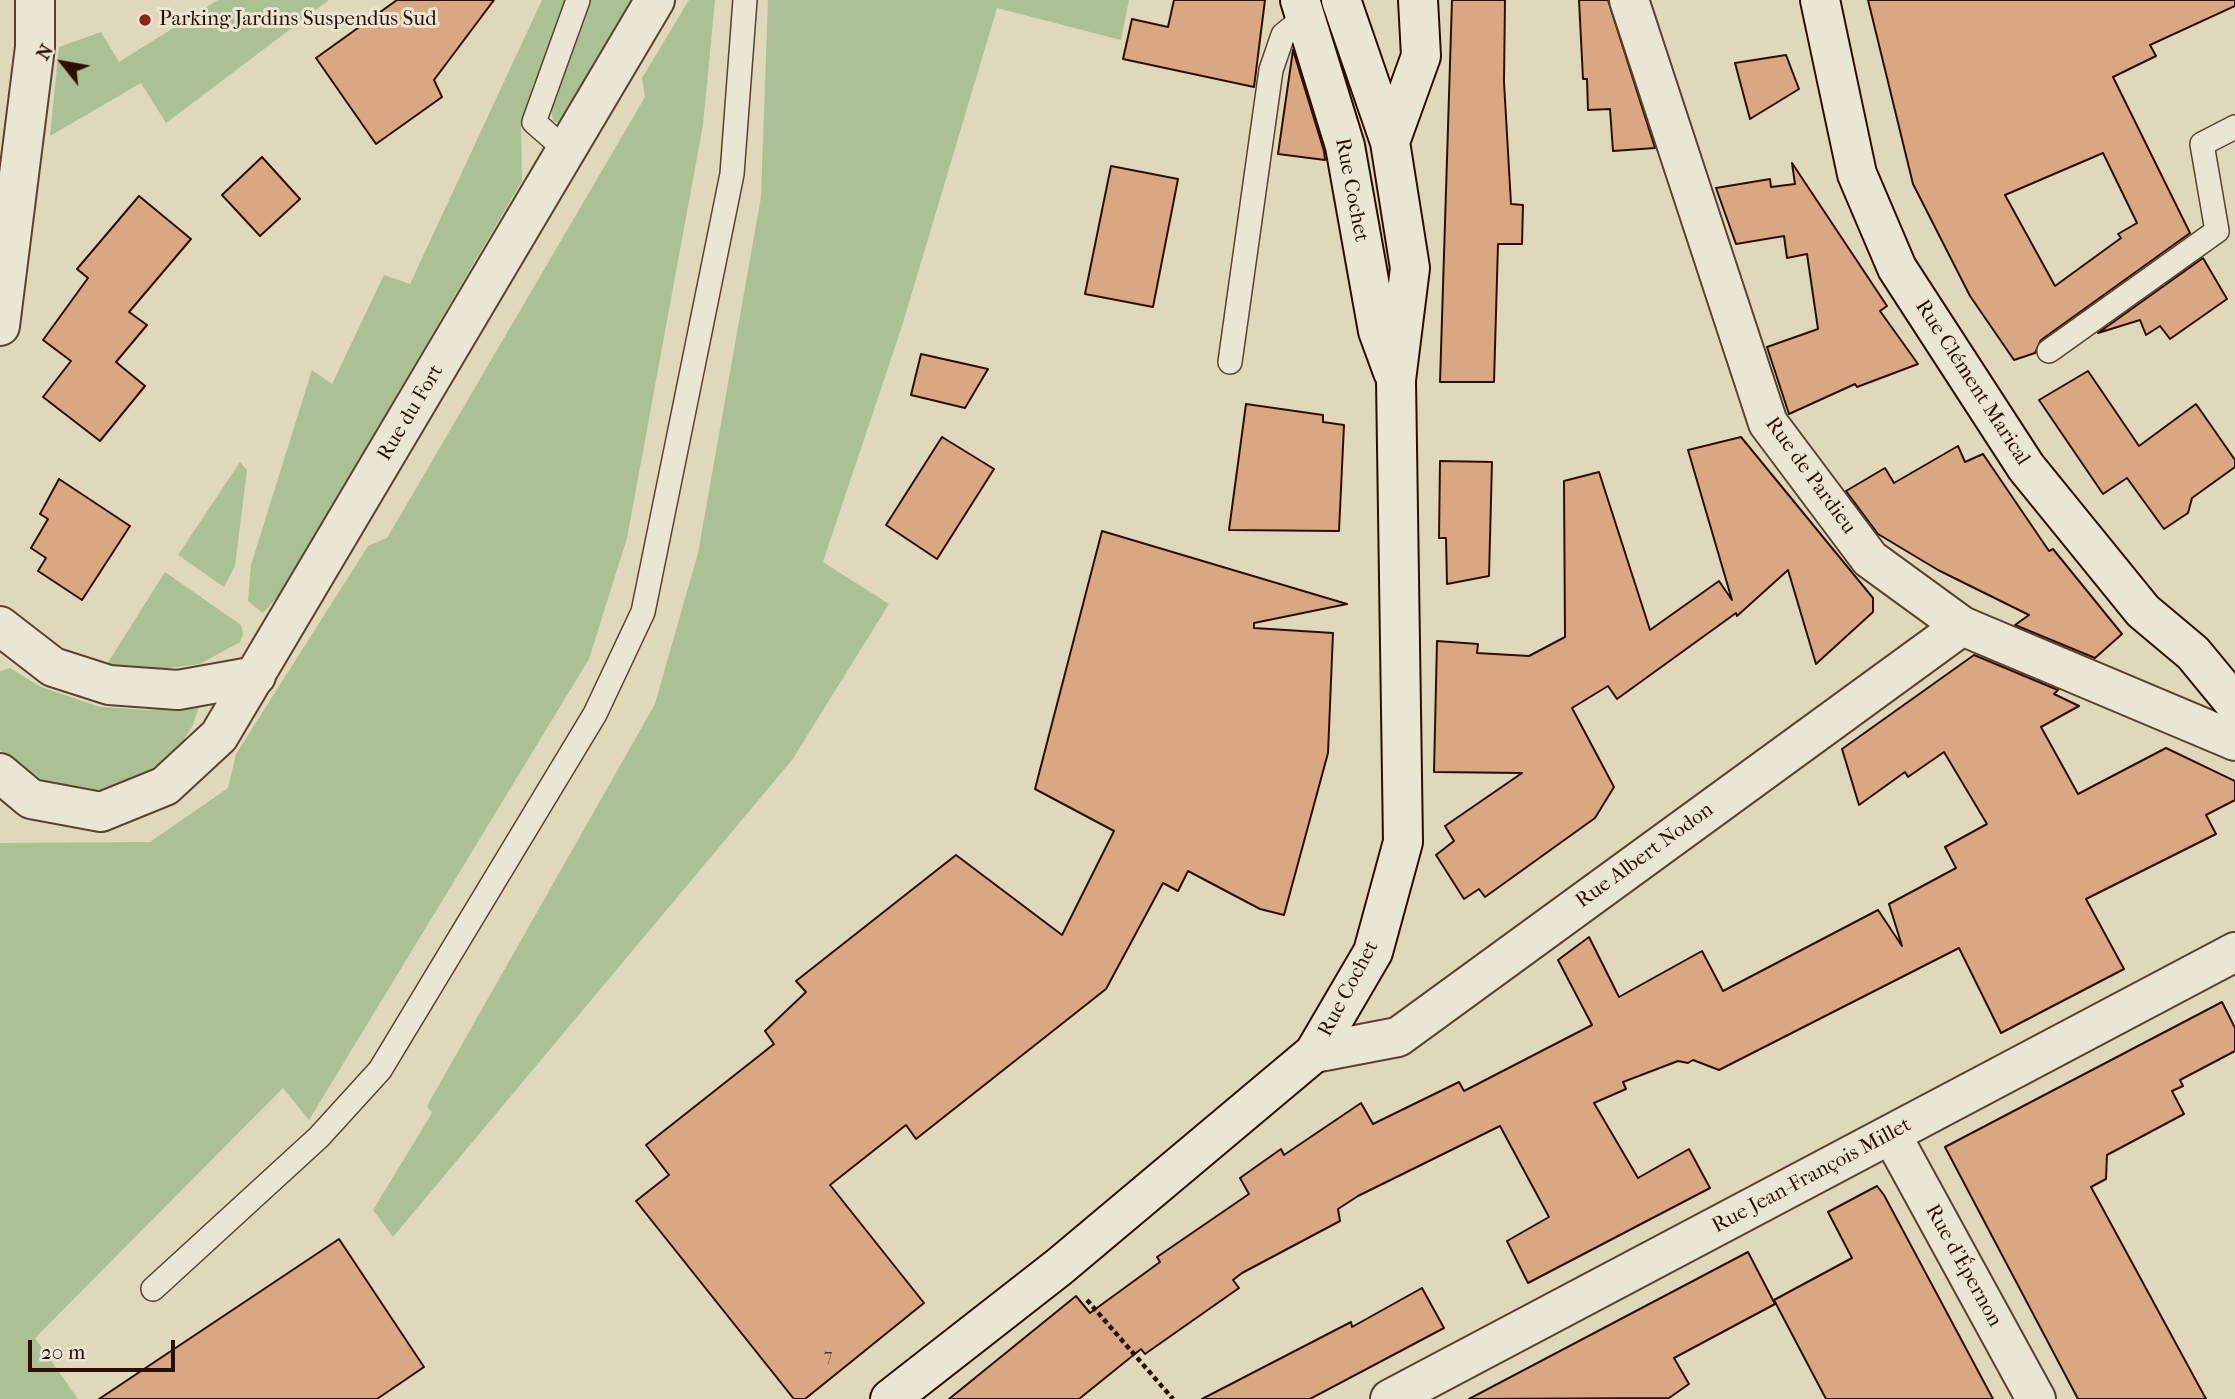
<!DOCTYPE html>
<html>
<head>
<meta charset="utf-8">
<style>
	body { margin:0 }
	#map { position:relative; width:2235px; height:1399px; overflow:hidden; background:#e0d8bb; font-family:"IM FELL French Canon",serif }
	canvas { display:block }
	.north { position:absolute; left:28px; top:28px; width:70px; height:70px; -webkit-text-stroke:5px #ebe6d3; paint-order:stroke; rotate:301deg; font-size:19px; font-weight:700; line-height:28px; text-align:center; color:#2d0f01 }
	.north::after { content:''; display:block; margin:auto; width:24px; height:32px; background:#2d0f01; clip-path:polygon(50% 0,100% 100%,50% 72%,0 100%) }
	.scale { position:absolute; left:28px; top:1340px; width:147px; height:32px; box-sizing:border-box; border:4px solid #2d0f01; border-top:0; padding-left:9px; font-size:21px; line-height:24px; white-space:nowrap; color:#2d0f01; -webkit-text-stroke:5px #ebe6d3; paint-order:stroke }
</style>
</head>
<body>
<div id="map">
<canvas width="2235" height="1399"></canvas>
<div class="north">N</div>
<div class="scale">20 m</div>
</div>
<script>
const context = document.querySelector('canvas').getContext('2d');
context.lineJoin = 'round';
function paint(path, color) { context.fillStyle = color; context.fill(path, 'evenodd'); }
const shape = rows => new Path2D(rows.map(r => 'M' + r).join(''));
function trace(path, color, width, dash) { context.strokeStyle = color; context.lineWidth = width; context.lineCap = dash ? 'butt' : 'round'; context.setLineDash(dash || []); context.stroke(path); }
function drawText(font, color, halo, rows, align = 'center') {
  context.font = font + ' "IM FELL French Canon",serif'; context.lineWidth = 6; context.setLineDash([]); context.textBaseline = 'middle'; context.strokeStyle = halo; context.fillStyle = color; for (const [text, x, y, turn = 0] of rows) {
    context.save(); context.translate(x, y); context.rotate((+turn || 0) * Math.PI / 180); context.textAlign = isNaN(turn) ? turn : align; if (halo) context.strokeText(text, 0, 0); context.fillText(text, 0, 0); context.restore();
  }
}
paint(shape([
	[218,0,329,0,166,123,141,83,50,136,59,47,101,32,119,62],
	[542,0,565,0,521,122,522,181,279,595,263,613,248,601,251,565,312,370,332,384,384,275,410,284],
	[591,0,631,0,559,123,553,121,550,101],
	[689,0,715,0,703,125,627,538,589,659,309,1120,283,1088,35,1338,78,1399,0,1399,0,843,150,842,228,788,236,754,368,546,387,538,645,97,642,78],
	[768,0,1129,0,1121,40,997,8,902,326,823,562,889,604,792,760,393,1237,373,1210,432,1113,427,1106,655,704,698,553,761,197],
	[240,462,247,470,235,566,224,587,178,555],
	[165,572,241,625,243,634,240,642,200,664,148,671,107,664],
	[10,668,41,687,100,707,148,710,199,706,193,725,172,759,146,778,113,790,81,792,53,787,26,775,0,750,0,671]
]), '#acc095');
const building = shape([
	[397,0,494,0,434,80,442,97,376,144,316,58,397,0],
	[1174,0,1265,0,1254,87,1123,59,1132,19,1168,27,1174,0],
	[1452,0,1505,0,1504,82,1511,204,1523,205,1522,244,1498,244,1494,382,1440,382,1452,0],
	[1579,0,1608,0,1655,148,1613,151,1610,109,1588,110,1587,79,1583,79,1579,0],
	[1868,0,2235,0,2235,6,2150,45,2156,56,2113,77,2190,233,2041,340,2035,353,2014,360,1970,296,1913,184,1868,0],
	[2103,153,2137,223,2118,234,2121,238,2055,286,2005,195,2103,153],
	[1293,50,1324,151,1325,160,1278,154,1293,50],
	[1786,55,1799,89,1750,119,1735,63,1786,55],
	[262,157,300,199,260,236,222,195,262,157],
	[1792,163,1887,306,1880,311,1918,364,1857,387,1855,384,1789,414,1767,347,1818,329,1807,254,1787,258,1784,236,1736,244,1716,188,1770,179,1771,187,1795,184,1792,163],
	[1111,166,1178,179,1153,307,1085,294,1111,166],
	[139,196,191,239,129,312,147,325,116,362,145,386,100,441,43,397,71,361,43,340,88,278,77,269,139,196],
	[2203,258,2227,299,2170,339,2160,326,2146,335,2140,320,2098,333,2203,258],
	[921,354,988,369,965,408,911,395,921,354],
	[2088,371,2139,446,2196,404,2235,460,2235,467,2192,498,2188,513,2164,529,2127,478,2103,494,2039,400,2088,371],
	[1246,404,1323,415,1323,422,1344,425,1339,531,1229,530,1246,404],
	[942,437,994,469,937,559,886,525,942,437],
	[1741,437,1873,598,1873,612,1816,664,1788,570,1737,616,1736,613,1617,699,1608,686,1572,708,1614,787,1595,818,1485,897,1479,889,1464,899,1436,855,1454,841,1445,826,1522,773,1434,772,1437,641,1478,644,1477,653,1529,656,1565,637,1564,481,1599,472,1650,630,1719,581,1732,600,1688,450,1741,437],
	[1958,446,1965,462,1983,454,2049,551,2053,549,2122,634,2095,658,2015,625,2029,615,1938,570,1878,534,1846,491,1885,468,1894,483,1958,446],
	[1440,461,1492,462,1489,576,1447,584,1446,538,1439,538,1440,461],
	[59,479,130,526,82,600,38,571,46,558,31,548,48,519,40,514,59,479],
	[1102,531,1347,604,1254,623,1254,628,1333,633,1328,753,1284,915,1260,909,1188,871,1178,891,1163,883,1106,989,916,1139,906,1125,830,1185,924,1303,805,1399,794,1399,636,1201,669,1175,646,1145,774,1044,765,1031,806,992,796,981,956,855,1062,935,1114,831,1035,789,1102,531],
	[1974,655,2058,690,2054,694,2079,706,2041,727,2078,794,2166,748,2235,781,2235,800,2206,815,2216,834,2086,899,2124,969,2001,1033,1959,948,1719,1070,1693,1060,1688,1063,1678,1061,1623,1082,1626,1089,1594,1103,1638,1178,1689,1149,1710,1188,1528,1283,1507,1241,1549,1217,1500,1126,1358,1196,1338,1209,1340,1221,1242,1273,1233,1280,1239,1288,1145,1354,1141,1349,1079,1399,949,1399,1076,1296,1090,1313,1160,1262,1157,1257,1249,1194,1240,1178,1281,1149,1284,1155,1361,1103,1373,1124,1459,1082,1464,1091,1592,1025,1558,960,1589,937,1619,997,1702,951,1723,991,1878,910,1902,946,1889,904,1956,868,1945,847,1987,824,1944,752,1908,777,1905,772,1859,805,1842,749,1974,655],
	[2222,1002,2235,1028,2235,1051,2180,1080,2183,1086,2172,1091,2184,1114,2107,1155,2106,1179,2091,1187,2206,1399,2078,1399,1945,1147,2222,1002],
	[1877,1186,1884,1195,1993,1399,1826,1399,1774,1300,1852,1258,1828,1212,1877,1186],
	[339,1239,424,1367,377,1399,99,1399,339,1239],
	[1748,1252,1775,1304,1674,1358,1689,1384,1669,1398,1469,1399,1748,1252],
	[1422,1288,1444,1328,1310,1399,1202,1399,1351,1322,1352,1327,1422,1288]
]);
paint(building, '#daa783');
trace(building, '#2d0f01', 2);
const lane = shape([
	[567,151,534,122,578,0],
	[2049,351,2217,231,2202,144,2235,127],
	[1230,362,1271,70,1283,35,1311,12],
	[153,1289,319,1137,380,1070,595,714,643,612,732,174,745,0]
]);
const street = shape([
	[1629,0,1768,423,1870,559,1962,626,2235,741],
	[0,326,35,47,35,0],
	[0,626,53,667,109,685,178,690,256,676],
	[0,773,31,799,101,812,165,786,219,736,655,0],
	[1314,1053,1398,1037,1962,626],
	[1891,1134,2036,1399],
	[1390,1399,2235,952]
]);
const secondary = shape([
	[1300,0,1345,146,1378,331,1393,372],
	[1820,0,1857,174,1897,268,2026,467,2143,611,2193,653,2235,704],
	[1390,142,1421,56,1418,0],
	[890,1399,1059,1267,1314,1053,1373,952,1403,842,1396,380,1410,268,1390,142,1341,0]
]);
trace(lane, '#5a4130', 26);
trace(street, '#5a4130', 42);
trace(secondary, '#2d0f01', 42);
trace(shape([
	[1087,1300,1173,1399]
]), '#2d0f01', 4.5, [5, 3.5]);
trace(lane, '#ebe6d3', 23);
trace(street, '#ebe6d3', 38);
trace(secondary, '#ebe6d3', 38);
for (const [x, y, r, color] of [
	[145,20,7,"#8f2418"]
]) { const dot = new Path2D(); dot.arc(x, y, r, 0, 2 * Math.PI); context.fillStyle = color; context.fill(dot); trace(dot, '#ebe6d3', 2.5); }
drawText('18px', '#583522', null, [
	["7",828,1357]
]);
drawText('21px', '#2d0f01', '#ebe6d3', [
	["Parking Jardins Suspendus Sud",159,20]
], 'left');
drawText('21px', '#2d0f01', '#ebe6d3', [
	["Rue Cochet",1351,190,79],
	["Rue Clément Marical",1972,383,57],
	["Rue du Fort",411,413,-59],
	["Rue de Pardieu",1810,476,54],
	["Rue Albert Nodon",1645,856,-36],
	["Rue Cochet",1349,989,-62],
	["Rue Jean-François Millet",1812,1176,-28],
	["Rue d'Épernon",1963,1266,61]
]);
</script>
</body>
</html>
